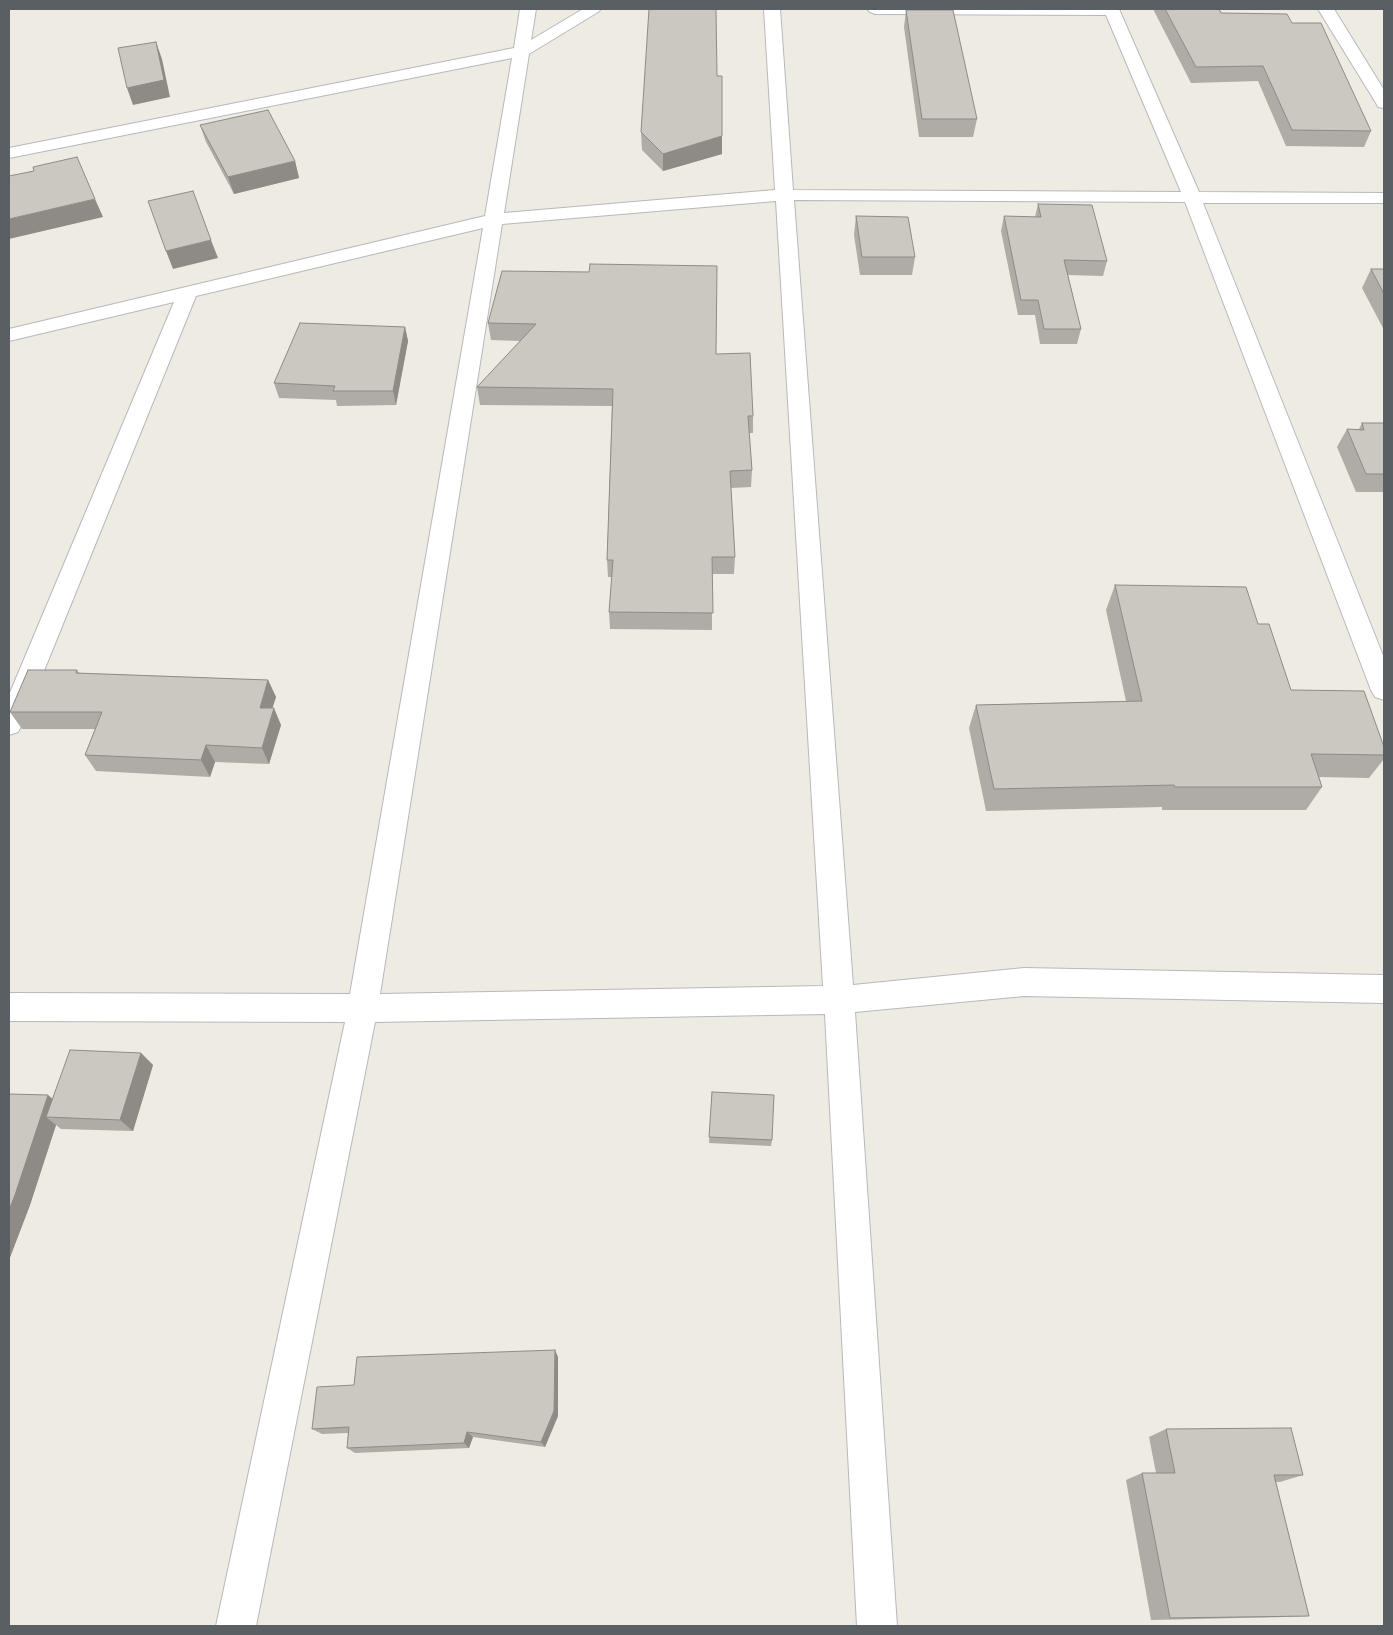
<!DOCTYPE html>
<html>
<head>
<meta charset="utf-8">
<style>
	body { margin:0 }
	#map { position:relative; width:1393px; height:1635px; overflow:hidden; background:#eeebe2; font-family:"PT Sans Narrow",sans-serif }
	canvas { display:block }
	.frame { position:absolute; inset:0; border:10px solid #5a5f64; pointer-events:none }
</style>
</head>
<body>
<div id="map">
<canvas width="1393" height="1635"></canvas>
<div class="frame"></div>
</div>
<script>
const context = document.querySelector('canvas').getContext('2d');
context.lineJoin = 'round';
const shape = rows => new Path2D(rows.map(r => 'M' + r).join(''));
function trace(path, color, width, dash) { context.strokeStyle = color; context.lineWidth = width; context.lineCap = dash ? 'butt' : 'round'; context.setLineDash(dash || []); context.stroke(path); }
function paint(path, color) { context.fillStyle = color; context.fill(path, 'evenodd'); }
const minor = shape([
	[520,9,536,9,531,40,583,9,601,9,598,12,529,54,504,213,775,190,764,9,780,9,793,190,1181,192,1106,15,875,14,870,12,867,9,1119,9,1199,192,1384,193,1384,203,1203,203,1384,658,1384,700,1375,697,1371,690,1185,202,794,200,853,985,1024,968,1384,975,1384,1003,1024,996,855,1012,897,1626,857,1626,825,1014,375,1022,256,1626,216,1626,345,1022,9,1021,9,993,350,994,483,228,196,296,22,725,18,732,9,735,9,695,174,302,9,341,9,329,485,216,512,58,9,158,9,148,514,48,520,9],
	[776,201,823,986,380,994,502,224,776,201],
	[1318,9,1334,9,1384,90,1384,108,1378,107,1376,103,1318,9]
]);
trace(minor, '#b5b9bd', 2);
paint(minor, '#fff');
paint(shape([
	[1153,9,1219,9,1221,13,1292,23,1371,131,1364,147,1286,146,1258,81,1191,83],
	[906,10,977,119,973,137,919,137,904,27],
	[717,76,722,154,663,171,642,150,641,132],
	[200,125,295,161,299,178,234,194,206,142],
	[1038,204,1107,261,1103,276,1068,275,1081,329,1077,344,1040,344,1035,315,1018,315,1001,231,1004,216,1035,217],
	[856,216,915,257,912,275,860,275,854,235],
	[1371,269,1384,269,1384,330,1362,288],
	[502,271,716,354,753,416,753,433,749,433,752,470,751,487,731,488,735,557,734,574,712,574,712,630,610,629,609,612,612,577,608,577,607,560,612,406,480,405,477,387,520,341,491,340,488,323],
	[405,327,408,341,396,405,337,406,336,400,279,398,274,383],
	[1362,423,1384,423,1384,492,1356,492,1337,447,1347,429,1359,429],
	[1115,585,1258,624,1291,690,1384,747,1384,759,1369,778,1319,777,1322,787,1306,810,1162,810,1162,807,986,811,969,728,976,705,1126,701,1106,610],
	[77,670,79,673,268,680,276,697,272,708,281,725,269,764,215,762,210,777,96,771,85,755,95,729,22,729,10,712],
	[141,1053,153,1065,133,1131,61,1129,56,1125,30,1205,9,1260,9,1094,53,1099],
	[712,1092,772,1140,771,1146,709,1143],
	[558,1357,558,1416,545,1447,473,1437,469,1448,355,1453,347,1448,348,1433,322,1434,312,1429,354,1385],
	[1166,1429,1303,1475,1280,1482,1276,1482,1309,1616,1285,1617,1151,1620,1126,1480,1142,1473,1156,1473,1149,1437]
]), '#afaba6');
paint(shape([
	[156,42,162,59,170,97,133,105,127,88],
	[722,136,722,154,663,171,663,154],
	[295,161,299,178,234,194,228,177],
	[95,199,103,217,9,239,9,219],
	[211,240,218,258,173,269,166,251],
	[405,327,408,341,396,405,393,391],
	[268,680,276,697,267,725,260,708],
	[274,708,281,725,269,764,262,748],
	[206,745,215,762,210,777,201,760],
	[141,1053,153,1065,133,1131,120,1120],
	[48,1095,62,1107,46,1117,56,1125,30,1205,9,1260,9,1210],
	[555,1350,558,1357,558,1416,545,1447,541,1442],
	[467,1432,473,1437,469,1448,464,1443]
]), '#8e8b87');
const building = shape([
	[649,9,716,9,717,76,722,76,722,136,663,154,641,132,649,9],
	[1165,9,1219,9,1221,13,1287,14,1292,23,1321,23,1371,131,1292,130,1263,66,1196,67,1165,9],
	[906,10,953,10,977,119,922,119,906,10],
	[156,42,164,80,127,88,118,48,156,42],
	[268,110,295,161,228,177,200,125,268,110],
	[77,157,95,199,9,219,9,176,34,171,33,167,77,157],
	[193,191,211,240,166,251,148,201,193,191],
	[1038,204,1092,205,1107,261,1064,260,1081,329,1044,329,1038,300,1021,300,1004,216,1041,217,1038,204],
	[856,216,908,217,915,257,862,257,856,216],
	[590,264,717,266,716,354,750,353,753,416,748,416,752,470,730,471,735,557,712,557,713,613,609,612,613,560,607,560,613,389,477,387,536,324,488,323,502,271,589,272,590,264],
	[1371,269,1384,269,1384,294,1371,269],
	[300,323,405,327,393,391,333,391,335,386,274,383,300,323],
	[1362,423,1384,423,1384,474,1366,474,1347,429,1364,430,1362,423],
	[1115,585,1246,587,1258,624,1269,624,1291,690,1364,691,1384,747,1384,755,1311,754,1322,787,1175,787,1174,785,994,789,976,705,1142,701,1115,585],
	[28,670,77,670,76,673,268,680,260,708,274,708,262,748,206,745,201,760,85,755,102,712,10,712,28,670],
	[70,1050,141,1053,120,1120,46,1117,70,1050],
	[712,1092,774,1095,772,1140,709,1137,712,1092],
	[9,1094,48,1095,15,1195,9,1210,9,1094],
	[555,1350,554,1411,541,1442,467,1432,464,1443,347,1448,349,1427,312,1429,317,1387,354,1385,357,1357,555,1350],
	[1291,1428,1303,1475,1274,1475,1309,1616,1170,1618,1142,1473,1175,1473,1166,1429,1291,1428]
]);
paint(building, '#cbc7c1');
trace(building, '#8e8b87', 1);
</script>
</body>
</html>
